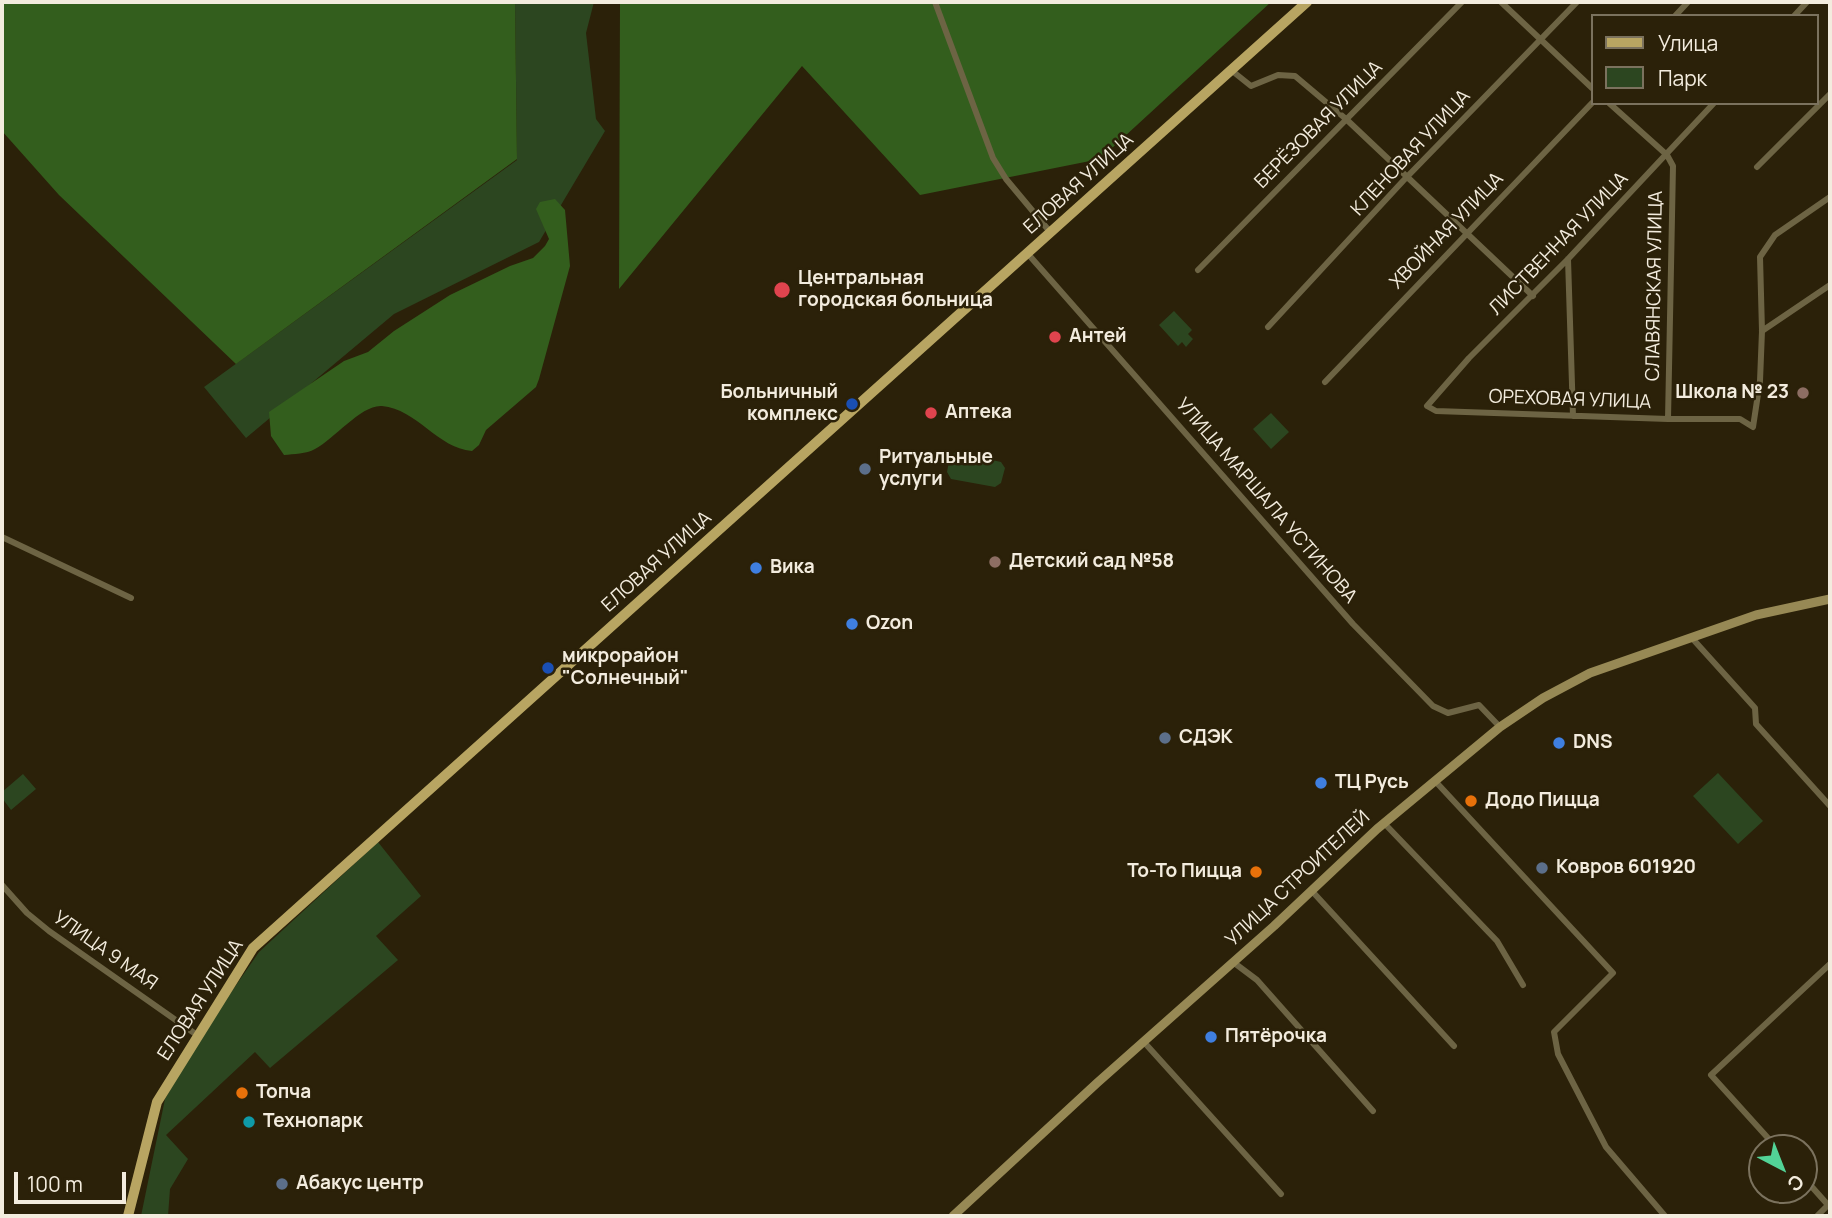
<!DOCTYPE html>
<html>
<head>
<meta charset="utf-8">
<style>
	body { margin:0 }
	#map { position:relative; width:1832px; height:1218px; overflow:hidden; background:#2b2109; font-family:Manrope,sans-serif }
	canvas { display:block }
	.frame { position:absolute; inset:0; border:4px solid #f3ecde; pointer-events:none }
	.legend { position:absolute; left:1591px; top:14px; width:228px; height:91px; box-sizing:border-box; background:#2b2109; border:2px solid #7b725e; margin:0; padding:9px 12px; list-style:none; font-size:21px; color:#f3ecde }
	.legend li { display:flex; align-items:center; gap:14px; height:35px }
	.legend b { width:35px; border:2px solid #7b725e }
	.north { position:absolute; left:1748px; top:1134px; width:70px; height:70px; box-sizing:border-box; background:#2b2109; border:2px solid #7b725e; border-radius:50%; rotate:138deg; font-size:19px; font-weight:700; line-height:28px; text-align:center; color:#f3ecde }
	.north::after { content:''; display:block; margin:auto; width:24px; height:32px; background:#52d397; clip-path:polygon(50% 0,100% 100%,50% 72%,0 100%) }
	.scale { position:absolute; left:14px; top:1172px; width:112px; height:32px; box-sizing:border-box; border:4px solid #f3ecde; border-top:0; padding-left:9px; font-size:21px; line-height:24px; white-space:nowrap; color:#f3ecde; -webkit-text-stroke:5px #2b2109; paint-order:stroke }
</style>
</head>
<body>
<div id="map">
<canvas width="1832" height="1218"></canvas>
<div class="frame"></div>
<ul class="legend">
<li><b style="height:9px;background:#b8a562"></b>Улица</li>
<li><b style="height:19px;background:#2c4620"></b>Парк</li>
</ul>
<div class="north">С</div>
<div class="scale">100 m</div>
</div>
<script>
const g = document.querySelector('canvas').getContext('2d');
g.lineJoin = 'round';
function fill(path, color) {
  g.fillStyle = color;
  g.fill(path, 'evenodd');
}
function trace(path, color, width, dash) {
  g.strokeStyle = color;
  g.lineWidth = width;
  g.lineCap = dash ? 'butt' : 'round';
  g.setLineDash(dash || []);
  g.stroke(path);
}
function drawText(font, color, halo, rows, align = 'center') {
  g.font = font + ' Manrope,sans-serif';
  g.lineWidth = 5;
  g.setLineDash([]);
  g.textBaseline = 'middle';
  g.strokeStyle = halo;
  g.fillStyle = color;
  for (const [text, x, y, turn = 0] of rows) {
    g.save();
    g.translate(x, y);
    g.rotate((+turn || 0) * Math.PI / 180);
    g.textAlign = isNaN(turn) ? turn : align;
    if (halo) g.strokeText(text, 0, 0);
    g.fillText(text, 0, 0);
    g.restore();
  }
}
const green = new Path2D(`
	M515 2H594L586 33 596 119 605 131 539 242 394 314 246 438 204 387 517 160Z
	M1174 311 1192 330 1188 334 1193 339 1186 347 1182 342 1178 346 1159 325Z
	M1271 413 1289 432 1271 449 1253 429Z
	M956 452 1001 462 1005 468 1001 483 995 487 951 479 947 472 950 456Z
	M1718 773 1763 821 1738 844 1693 796Z
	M23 774 36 789 11 810 2 798V792Z
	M378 842 421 896 376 936 398 960 270 1068 255 1052 166 1135 188 1159 170 1189 168 1216H141L165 1099 198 1040 259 952Z`);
const forest = new Path2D(`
	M2 2H515L517 159 236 364 59 195 2 131Z
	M620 2H1271L1100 159 920 195 802 66 619 289Z
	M555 199 565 210 570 266 539 379 536 387 486 430 479 445 472 451C437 448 417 409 382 406 362 404 334 439 315 449 306 454 294 454 284 455L271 436 269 412 344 361 368 352 394 331 450 295 510 266 533 258 545 246 549 239 536 209 540 202Z`);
const street = new Path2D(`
	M935 2 993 158 1006 179 1051 233
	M1501 2 1592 88
	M1675 16 1688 2
	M1794 16 1807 2
	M1231 70 1251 86 1278 75 1295 76 1346 119 1533 296
	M1609 103 1667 155 1673 166 1668 419
	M1714 103 1568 259 1469 358 1427 406 1436 411 1668 419H1740L1753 427 1760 381 1762 331 1760 257 1775 235 1830 197
	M1757 167 1830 94
	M1028 254 1353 624 1433 706 1448 713 1479 705 1500 727
	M1568 259 1573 416
	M1198 270 1462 2
	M1268 327 1403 181 1577 2
	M1762 331 1830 285
	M1325 382 1592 103
	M2 537 131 598
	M1691 637 1755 708 1756 724 1830 806
	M1436 782 1613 973 1554 1032 1558 1054 1606 1147 1665 1216
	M1384 823 1497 941 1523 985
	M2 885 27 913 49 931 197 1035
	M1311 890 1454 1046
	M1233 962 1257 980 1373 1111
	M1143 1041 1281 1194
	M1777 1148 1711 1075 1830 964
	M1804 1178 1828 1205
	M1817 1216 1830 1203`);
const secondary = new Path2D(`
	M953 1216 1097 1083 1274 926 1377 829 1500 727 1543 698 1590 673 1756 615 1830 599`);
const primary = new Path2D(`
	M128 1216 157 1102 253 948 1307 2`);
const markers = [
	[782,290,9,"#e0444e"],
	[1055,337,7,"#e0444e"],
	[1803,393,7,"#8d6e63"],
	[852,404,7,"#1a4fb4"],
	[931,413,7,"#e0444e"],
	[865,469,7,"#5c6f8a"],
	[995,562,7,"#8d6e63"],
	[756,568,7,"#3f7fe0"],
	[852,624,7,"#3f7fe0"],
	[548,668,7,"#1a4fb4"],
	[1165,738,7,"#5c6f8a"],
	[1559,743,7,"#3f7fe0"],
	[1321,783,7,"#3f7fe0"],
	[1471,801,7,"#e8710a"],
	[1542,868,7,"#5c6f8a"],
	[1256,872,7,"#e8710a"],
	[1211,1037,7,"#3f7fe0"],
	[242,1093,7,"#e8710a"],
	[249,1122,7,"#0f9aa8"],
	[282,1184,7,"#5c6f8a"]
];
const streetNames = [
	["БЕРЁЗОВАЯ УЛИЦА",1319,125,-45],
	["КЛЕНОВАЯ УЛИЦА",1411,153,-47],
	["ЕЛОВАЯ УЛИЦА",1079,184,-42],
	["ХВОЙНАЯ УЛИЦА",1447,231,-46],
	["ЛИСТВЕННАЯ УЛИЦА",1559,244,-46],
	["СЛАВЯНСКАЯ УЛИЦА",1655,286,-89],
	["ОРЕХОВАЯ УЛИЦА",1570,400,2],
	["УЛИЦА МАРШАЛА УСТИНОВА",1266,501,49],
	["ЕЛОВАЯ УЛИЦА",657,562,-42],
	["УЛИЦА СТРОИТЕЛЕЙ",1298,879,-43],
	["УЛИЦА 9 МАЯ",105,951,35],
	["ЕЛОВАЯ УЛИЦА",201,1000,-57]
];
const poiNames = [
	["Центральная",798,279],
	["городская больница",798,301],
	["Антей",1069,337],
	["Больничный",838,393,"right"],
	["комплекс",838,415,"right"],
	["Школа № 23",1789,393,"right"],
	["Аптека",945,413],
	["Ритуальные",879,458],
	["услуги",879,480],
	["Детский сад №58",1009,562],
	["Вика",770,568],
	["Ozon",866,624],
	["микрорайон",562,657],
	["\"Солнечный\"",562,679],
	["СДЭК",1179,738],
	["DNS",1573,743],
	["ТЦ Русь",1335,783],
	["Додо Пицца",1485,801],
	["Ковров 601920",1556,868],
	["То-То Пицца",1242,872,"right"],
	["Пятёрочка",1225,1037],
	["Топча",256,1093],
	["Технопарк",263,1122],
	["Абакус центр",296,1184]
];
fill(green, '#2c4620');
fill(forest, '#335e1d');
trace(street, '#6d6444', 6);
trace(secondary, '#978955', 9);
trace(primary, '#b8a562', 10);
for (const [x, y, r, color] of markers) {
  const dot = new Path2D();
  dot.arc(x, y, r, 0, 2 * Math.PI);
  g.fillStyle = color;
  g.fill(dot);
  trace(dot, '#2b2109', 2.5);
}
drawText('19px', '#f3ecde', '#2b2109', streetNames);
drawText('bold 19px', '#f3ecde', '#2b2109', poiNames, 'left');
</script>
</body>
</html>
